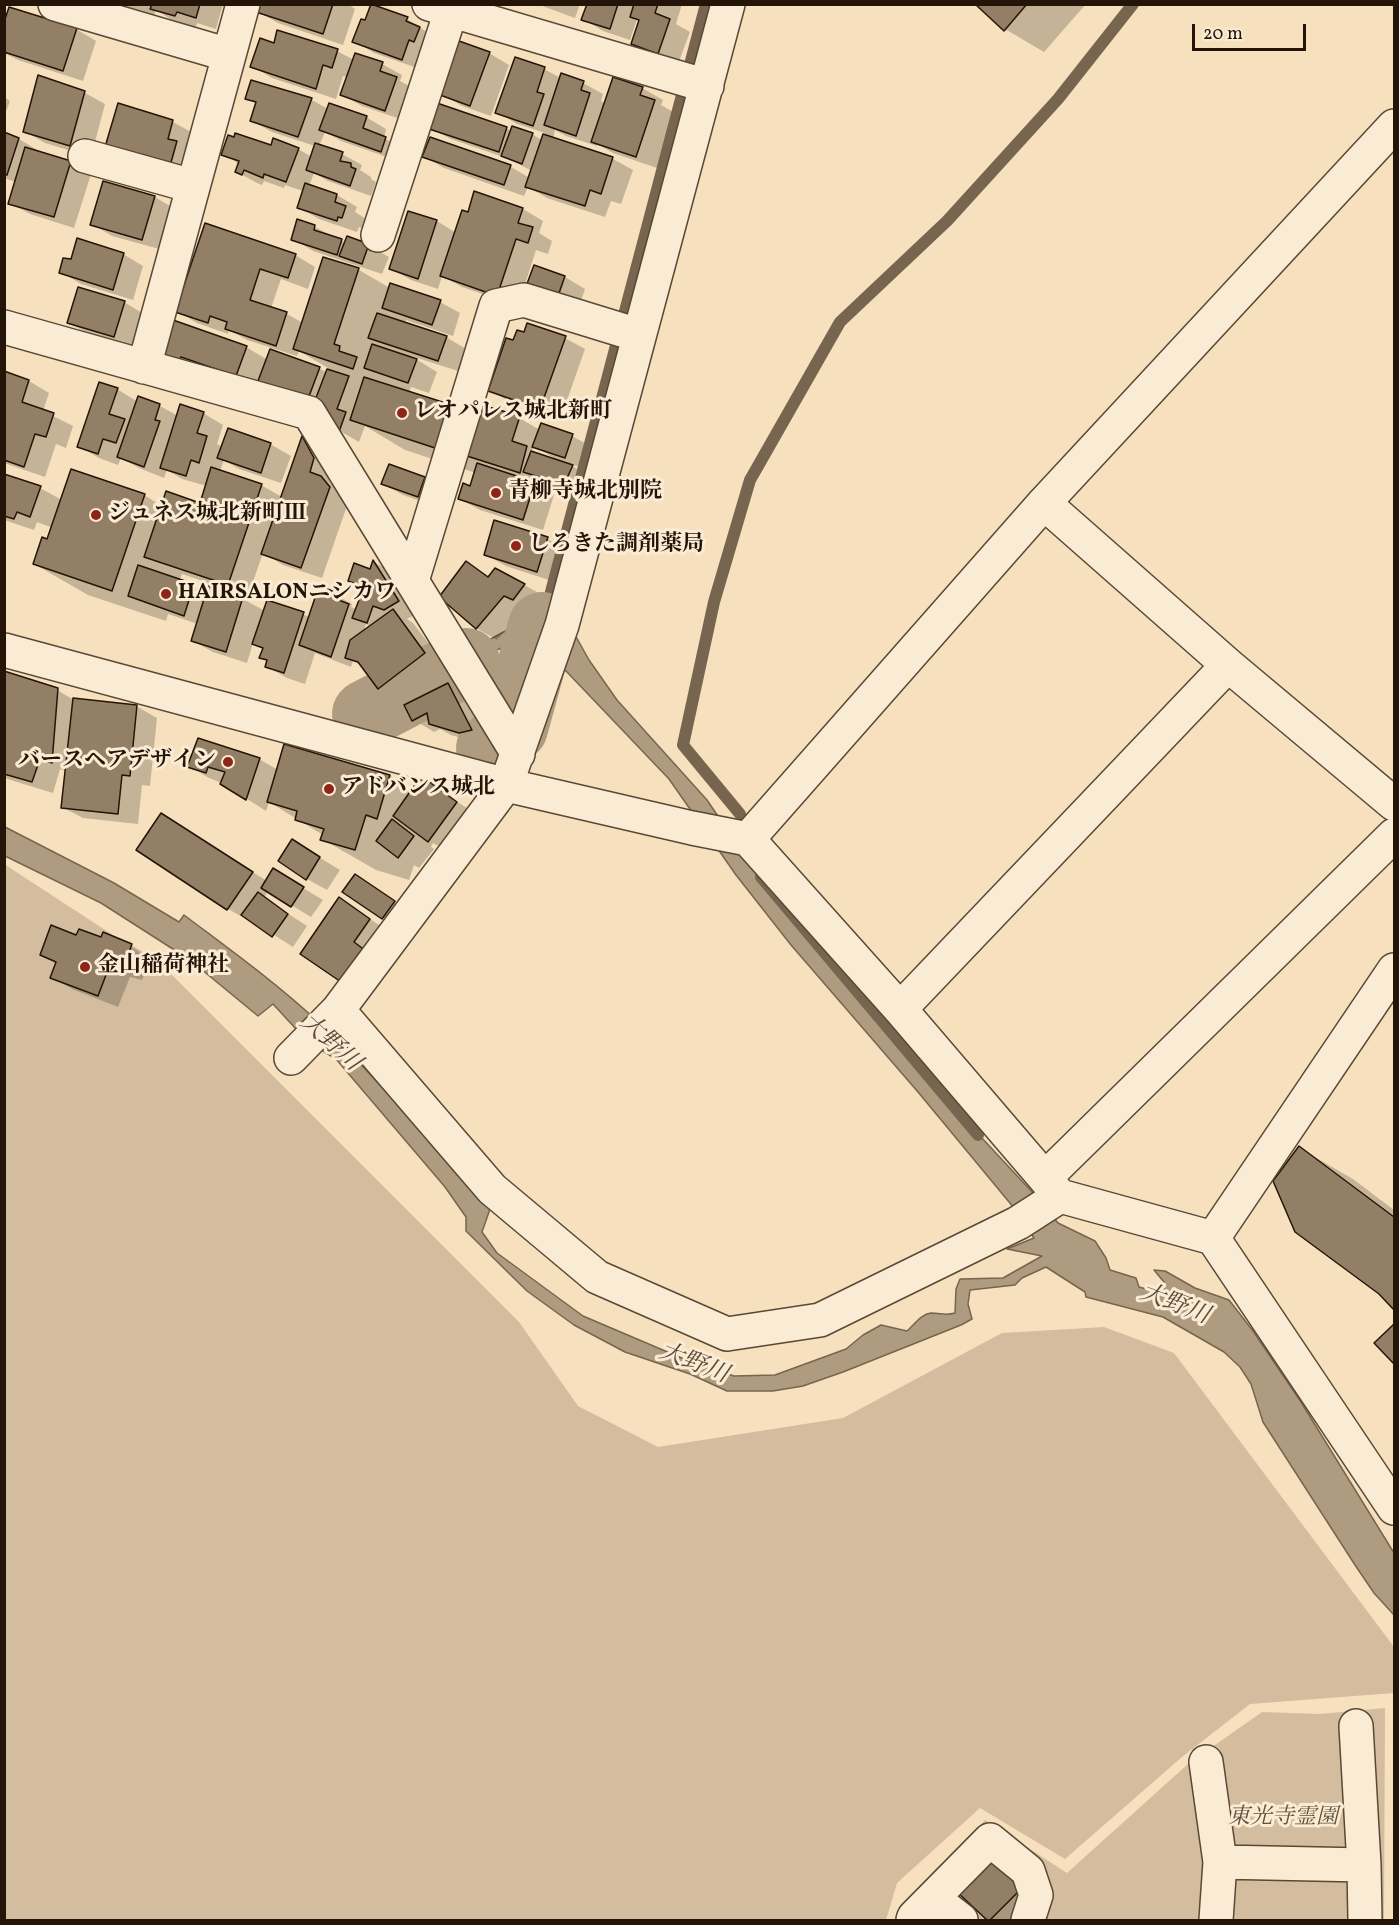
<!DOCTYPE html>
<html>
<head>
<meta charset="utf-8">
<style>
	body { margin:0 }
	#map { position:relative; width:1399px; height:1925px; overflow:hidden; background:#f7e0bd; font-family:Vollkorn,serif }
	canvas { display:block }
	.frame { position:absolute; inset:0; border:6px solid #241508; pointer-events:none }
	.scale { position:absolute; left:1192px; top:24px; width:114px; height:27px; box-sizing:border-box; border:3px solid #241508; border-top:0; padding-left:8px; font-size:18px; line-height:21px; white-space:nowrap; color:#241508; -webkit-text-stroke:4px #faebd4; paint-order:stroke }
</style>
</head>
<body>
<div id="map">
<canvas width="1399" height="1925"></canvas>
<div class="frame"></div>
<div class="scale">20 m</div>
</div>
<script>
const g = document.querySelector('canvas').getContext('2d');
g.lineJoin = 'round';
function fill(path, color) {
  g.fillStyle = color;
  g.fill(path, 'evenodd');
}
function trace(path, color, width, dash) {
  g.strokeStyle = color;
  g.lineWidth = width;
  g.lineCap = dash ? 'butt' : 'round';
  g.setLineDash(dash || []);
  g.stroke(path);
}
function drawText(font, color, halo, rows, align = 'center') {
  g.font = font + ' Vollkorn,"Noto Serif JP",serif';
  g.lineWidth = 6;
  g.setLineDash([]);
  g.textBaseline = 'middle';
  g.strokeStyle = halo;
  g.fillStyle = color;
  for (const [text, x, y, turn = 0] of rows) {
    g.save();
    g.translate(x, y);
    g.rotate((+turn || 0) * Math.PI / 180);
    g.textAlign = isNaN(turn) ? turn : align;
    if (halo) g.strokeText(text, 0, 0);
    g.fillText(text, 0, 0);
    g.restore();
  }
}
const green = new Path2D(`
	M4 864 168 971 519 1322 578 1406 658 1447 843 1418 1002 1333 1104 1327 1174 1353 1394 1647V1693L1250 1704 1182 1757 1065 1859 980 1808 897 1883 886 1920H5Z
	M1385 1708 1384 1920H900L903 1908 985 1820 1067 1873 1188 1764 1262 1712 1320 1714Z`);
const water = new Path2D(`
	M539 614 574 633 589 660 617 700 707 800 771 894 840 976 940 1093 1034 1194 1058 1223 1095 1241 1106 1258 1110 1270 1136 1278 1139 1287 1150 1290 1163 1286 1164 1282 1154 1270 1165 1271 1195 1288 1229 1300 1253 1331 1301 1402 1394 1553V1615L1374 1593 1355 1565 1263 1422 1251 1384 1240 1367 1224 1352 1163 1317 1086 1297 1085 1292 1046 1267 1022 1278 1015 1285 970 1290 968 1304 972 1319 961 1325 843 1372 803 1386 773 1391H727L690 1374 625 1352 574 1325 527 1291 466 1231V1217L445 1187 336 1059 308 1042 273 1004 258 1016 190 960 101 903 5 856V827L114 883 179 922 184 915C229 949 275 982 316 1020 379 1079 433 1145 490 1209L482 1232 497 1253 583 1316 698 1365 734 1376 775 1375 846 1349 863 1335 881 1325 907 1331C914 1325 921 1314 931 1313 941 1313 945 1316 955 1313L956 1289 960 1279 1003 1278 1042 1256 1007 1249 1034 1238 1014 1208 918 1092 791 945 736 875 669 779 566 671 531 649 510 644 471 662 387 709 376 701 511 628 533 634Z`);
const shadow = new Path2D(`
	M96 4H223L216 29 197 23 196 27 172 20 156 10 151 25Z
	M260 4H348L355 9 343 45 278 23 258 12Z
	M537 4H580L575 18Z
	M588 4H682L676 24 690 32 678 64 653 55 633 44 640 21 637 19 630 40 603 31 583 19Z
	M977 4H1086L1044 52 1005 29Z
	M407 19 439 40 423 70 374 53 354 41Z
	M4 27 76 29 96 41 83 81 18 60 4 53Z
	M275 45 337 51 354 60 382 64 402 75 400 81 417 90 406 121 362 106 342 95 348 77 343 76 336 99 272 78 252 66Z
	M489 53 509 65 491 116 462 106 442 94Z
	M544 69 561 78 583 83 603 94 601 101 606 104 642 88 663 100 661 105 675 113 657 168 613 153 597 144V146L566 136 555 130 553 139 613 159 633 170 621 204 611 201 605 217 547 198 528 187 524 196 444 168 423 156 431 139 511 167 530 178 532 171 509 159 451 139 430 128H506L511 131 532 134 542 140 545 133 517 124 497 112Z
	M39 77 85 93 105 104 91 157 45 143 24 131Z
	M252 81 312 100 328 109 366 117 386 129 384 138 405 150 401 162 341 141 325 132 319 146 342 154 362 165 360 170 371 177V179L376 182 371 196 328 181 314 173 309 186 337 195 357 207 355 212 366 219 362 228 359 227 357 232 319 219 298 207 303 191 285 185 284 188 264 181 262 185 257 183 237 172 239 164 223 154 272 147 298 149 312 157 315 146 272 132 252 121 257 104 247 98Z
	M4 97 10 101 4 117Z
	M119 105 173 122 193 133 190 177 127 158Z
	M4 134 19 139 39 151 38 152 71 162 91 174 74 228 30 214 10 203 16 182 4 178Z
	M104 182 155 197 175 209 163 250 112 236 92 224Z
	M475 193 523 209 543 221 539 233 552 241 548 254 536 250 518 306 462 287 442 276 438 289 411 280 391 269 437 221 456 233 469 214Z
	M298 221 315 227 346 243 368 245 389 257 382 274 313 251 293 239Z
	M206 225 295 255 315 267 308 289 281 279 271 308 287 314 303 323 324 258 359 270 390 288 440 302 460 313 453 336 406 320 405 324 446 337 466 349 458 371 411 356 437 372 429 393 411 387 409 393 454 408 519 418 540 430 572 436 592 447 585 468 569 464 592 478 585 496 541 480 540 483 531 480 554 495 543 530 480 510 460 499 471 488 476 473 405 450 365 426 359 442 340 431 327 409 259 380 257 386 163 354 246 347 268 360 319 368 327 373 328 368 299 351 297 356 247 340 229 330 228 334 197 323 177 311ZM534 446 557 460 542 457 532 451Z
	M123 254 143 266 133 300 81 284 61 272Z
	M535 267 565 277 585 289 578 310 547 300Z
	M124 302 144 314 135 347 89 334 69 323Z
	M565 338 585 349 560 420 510 402 489 390 514 342Z
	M4 373 29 381 49 393 43 411 73 426 66 448 56 444 45 477 4 463Z
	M117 389 138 402 139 398 160 406 178 416 203 413 223 425 217 444 223 447 270 444 291 456 281 483 239 469 224 460 220 471 261 485 282 497 303 438 322 449 334 471 330 483 341 489 349 500 322 578 283 565 263 553 248 596 182 574 179 581 207 593 209 588 243 599 265 611 268 602 310 617 332 593 352 604 351 607 357 610 365 589 349 580 370 571 374 562 393 573 418 613 407 619 413 623 445 665 399 699 379 687 364 667 353 661 351 667 315 653 305 684 287 678 266 666 268 661 261 657 264 649 253 643 247 663 213 652 193 641 198 624 168 614 166 621 88 595 34 564 48 541 53 528 37 522 34 530 4 520V475L40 488 62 500 144 495 162 506 201 504 207 486 182 479 167 470 164 478 139 468 121 458 118 465 99 458 79 446ZM366 624 371 627 363 633Z
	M424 478 444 490 438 507 403 495 383 484Z
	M547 539 567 550 558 583 506 566 486 555Z
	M467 563 490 577 496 569 544 596 534 611 525 606 497 640 476 628Z
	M4 673 57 690 74 700 136 706 157 718 150 786 142 785 138 824 83 818 62 807 66 771 60 769 53 793 4 778Z
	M448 685 468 696 491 741 481 744 451 735 440 729 434 732 414 720 406 706Z
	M259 759 278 770 390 776 413 790 421 778 476 814 449 852 433 843 431 847 434 849 419 868 414 865 409 880 376 870 322 839 323 835 269 802 266 811 222 783 209 778 189 766Z
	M181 827 267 881 293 882 323 900 311 917 268 891 264 898 307 926 293 947 249 919 248 920 228 909Z
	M312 853 340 870 327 890 307 879Z
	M355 876 414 914 403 930 344 891Z
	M339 899 390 932 345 982Z
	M77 937 131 945 151 957 142 980 130 977 118 1007 72 989 52 977 57 963 41 954Z
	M1299 1148 1353 1179 1394 1210V1308L1380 1293Z
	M991 1858 1042 1899 1021 1920H989L959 1892Z`);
const stream = new Path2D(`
	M546 631 542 626 706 4
	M740 814 683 745 714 602 750 480 840 322 947 221 1058 99 1133 4
	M761 877 978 1135`);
const river = new Path2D(`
	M366 714 466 662
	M490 748 514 728 542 626`);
const building = new Path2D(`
	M152 4H200L196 18 177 12 175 16 150 9Z
	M259 4H333L323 34 256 12Z
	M371 4 408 17 406 21 420 27 414 42 409 40 402 60 352 42 361 19 365 20Z
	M587 4H618L610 29 581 20Z
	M634 4H658L655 13 670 19 658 54 631 44 639 20 630 17Z
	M975 4H1027L1004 31Z
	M9 7 77 28 63 71 4 52V22Z
	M277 30 338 49 332 68 323 65 316 89 250 67 260 38 274 43Z
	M459 41 490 52 470 106 440 95Z
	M355 53 383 62 380 71 397 77 385 111 340 95Z
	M515 57 545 67 537 92 544 94 533 126 495 113Z
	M561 73 584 81 581 90 590 93 576 136 544 125Z
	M38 75 85 91 70 146 23 132Z
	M613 77 643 87 640 95 655 100 636 157 591 142Z
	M251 80 312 98 298 137 250 121 256 102 245 99Z
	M118 103 173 120 168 139 177 141 170 166 105 147Z
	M329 103 367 116 363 128 386 137 381 152 319 130Z
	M437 103 507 127 499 152 429 129Z
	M512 126 533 133 522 164 501 156Z
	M4 132 19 138 7 175 4 174Z
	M235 133 271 145 273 138 299 148 286 182 264 174 263 178 244 170 242 175 235 172 239 161 221 155 228 135 234 137Z
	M543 134 613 157 601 194 590 190 585 206 525 187Z
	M430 137 511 165 504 185 422 157Z
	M315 143 343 152 340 161 351 163V167L356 169 350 186 306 170Z
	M25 147 71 161 54 217 8 204Z
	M103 181 155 196 142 240 90 225Z
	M305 183 337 194 335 202 346 206 342 218 338 217 337 221 297 208Z
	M474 191 523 208 518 223 533 227 528 243 516 239 497 296 440 276 462 210 468 212Z
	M408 211 437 220 418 279 389 269Z
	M297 219 315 225 314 230 342 239 337 255 291 240Z
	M205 223 296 254 288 278 260 269 250 300 287 312 276 346 225 329 227 322 210 316 208 323 175 312Z
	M347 236 369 244 362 264 339 256Z
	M77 238 124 253 113 290 59 273 63 258 71 259Z
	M323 257 359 268 334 344 340 346 339 351 357 357 353 369 293 349Z
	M534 265 565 276 557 299 525 289Z
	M390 283 441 300 432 325 382 308Z
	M78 287 125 301 114 337 67 323Z
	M377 313 447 336 438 361 368 338Z
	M173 320 247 346 236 376 181 357 179 361 161 355Z
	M527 323 566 336 540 409 488 391 506 338 513 340 517 330 524 332Z
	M372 344 417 359 408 383 364 368Z
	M270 349 320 367 308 399 258 381Z
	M327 369 349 376 337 409 346 412 339 432 314 403Z
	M4 371 29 380 22 402 54 413 46 437 35 434 24 467 4 460Z
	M364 377 455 406 441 450 350 420Z
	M99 382 118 388 109 414 125 419 116 443 103 439 98 454 77 447Z
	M138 396 160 404 155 420 160 421 144 467 117 457Z
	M180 404 204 412 197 433 207 436 199 463 191 460 186 476 160 468Z
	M482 405 520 416 512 441 527 446 520 473 467 456Z
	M541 423 573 434 565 458 532 447Z
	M228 428 271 443 261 473 217 458Z
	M302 436 314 458 310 472 321 476 330 487 301 568 261 554Z
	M531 451 573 465 564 485 523 472Z
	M477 463 535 482 523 520 458 499 463 483 470 486Z
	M389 464 425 477 418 497 381 484Z
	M211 467 262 484 228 585 144 557 166 491 200 503Z
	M71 469 145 494 112 591 33 564 42 537 47 539Z
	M4 474 41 486 30 517 17 512 14 519 4 516Z
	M494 520 548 537 537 572 484 555Z
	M373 560 399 601 384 610 373 606 367 623 352 618 364 587 348 581 354 563 370 569Z
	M466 561 488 577 495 568 525 584 513 600 504 596 476 629 439 597Z
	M138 565 194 584 184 616 128 596Z
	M208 586 243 597 226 652 191 641Z
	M319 586 333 591 331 597 349 604 331 657 299 645Z
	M267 600 304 612 284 673 265 667 267 660 259 658 263 648 252 644Z
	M393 609 425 653 378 689 358 662 345 658 350 640Z
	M4 671 58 688 52 763 40 759 32 782 4 774Z
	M448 683 472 730 459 733 429 724 427 713 412 721 404 705Z
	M73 698 137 705 130 776 122 775 118 814 61 808Z
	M198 738 260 758 246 800 220 784 225 772 208 767 206 773 187 767Z
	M284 744 390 775 377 819 366 815 355 850 320 840 324 829 295 820 297 811 267 802Z
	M421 776 457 802 428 842 393 816Z
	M161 813 253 872 227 910 136 850Z
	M392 819 414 836 398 858 376 841Z
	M292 839 320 857 306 880 278 861Z
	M273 868 304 887 291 907 261 888Z
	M355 874 395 901 382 919 342 892Z
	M258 892 288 914 272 937 241 915Z
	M339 897 370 919 354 942 366 951 344 984 300 954Z
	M51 925 76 935 79 929 101 937 103 932 132 944 122 970 109 967 98 996 50 978 56 962 40 955Z
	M1299 1146 1394 1217V1310L1379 1294 1295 1232 1273 1181Z
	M1394 1324V1364L1374 1343Z
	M991 1856 1023 1887 990 1920H987L957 1892Z`);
const minor = new Path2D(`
	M55 4 229 55
	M429 4 707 86
	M85 156 192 186
	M378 235 451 11
	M4 327 309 413 518 754
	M144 367 243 4
	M1044 503 1228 665 1394 804
	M412 581 496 306 524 300 638 335
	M4 650 506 785 692 828 748 839 900 1009 1060 1196 1213 1238 1394 1508
	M748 839 1044 503 1394 126
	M900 1009 1228 665
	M338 1010 492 1189 597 1277 727 1334 820 1320 1018 1223 1060 1196
	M291 1058 338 1010 506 785 562 625 728 4
	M1046 1177 1394 835
	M1213 1238 1394 970
	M1356 1726 1364 1865 1365 1920
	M1206 1762 1220 1862 1216 1920
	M1220 1862 1364 1865
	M934 1899 961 1920
	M913 1920 914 1917 990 1840 1028 1871 1036 1895 1028 1920`);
const markers = [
	[402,413,6,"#8f2418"],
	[496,493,6,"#8f2418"],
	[96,515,6,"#8f2418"],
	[516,546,6,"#8f2418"],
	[166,594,6,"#8f2418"],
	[228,762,6,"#8f2418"],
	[329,789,6,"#8f2418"],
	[85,967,6,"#8f2418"]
];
const poiNames = [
	["レオパレス城北新町",414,413],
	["青柳寺城北別院",508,493],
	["ジュネス城北新町Ⅲ",108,515],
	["しろきた調剤薬局",528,546],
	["HAIRSALONニシカワ",178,594],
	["バースヘアデザイン",216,762,"right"],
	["アドバンス城北",341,789],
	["金山稲荷神社",97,967]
];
const parkNames = [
	["東光寺霊園",1283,1819]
];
const waterNames = [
	["大野川",329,1044,42],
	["大野川",1174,1306,21],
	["大野川",693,1365,21]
];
fill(green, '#d3bd9e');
fill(water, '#af9b7f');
trace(water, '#77654f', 1.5);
fill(shadow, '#0003');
trace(stream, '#77654f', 12);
trace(river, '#af9b7f', 68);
fill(building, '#927f66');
trace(building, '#241508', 1.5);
trace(minor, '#594835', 36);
trace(minor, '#faebd4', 33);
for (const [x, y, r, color] of markers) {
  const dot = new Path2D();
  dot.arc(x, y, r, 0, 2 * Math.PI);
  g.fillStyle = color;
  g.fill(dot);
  trace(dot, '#faebd4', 2);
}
drawText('bold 22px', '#241508', '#faebd4', poiNames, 'left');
drawText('italic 22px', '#61503c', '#faebd4', parkNames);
drawText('italic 24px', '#5c4b38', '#faebd4', waterNames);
</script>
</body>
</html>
